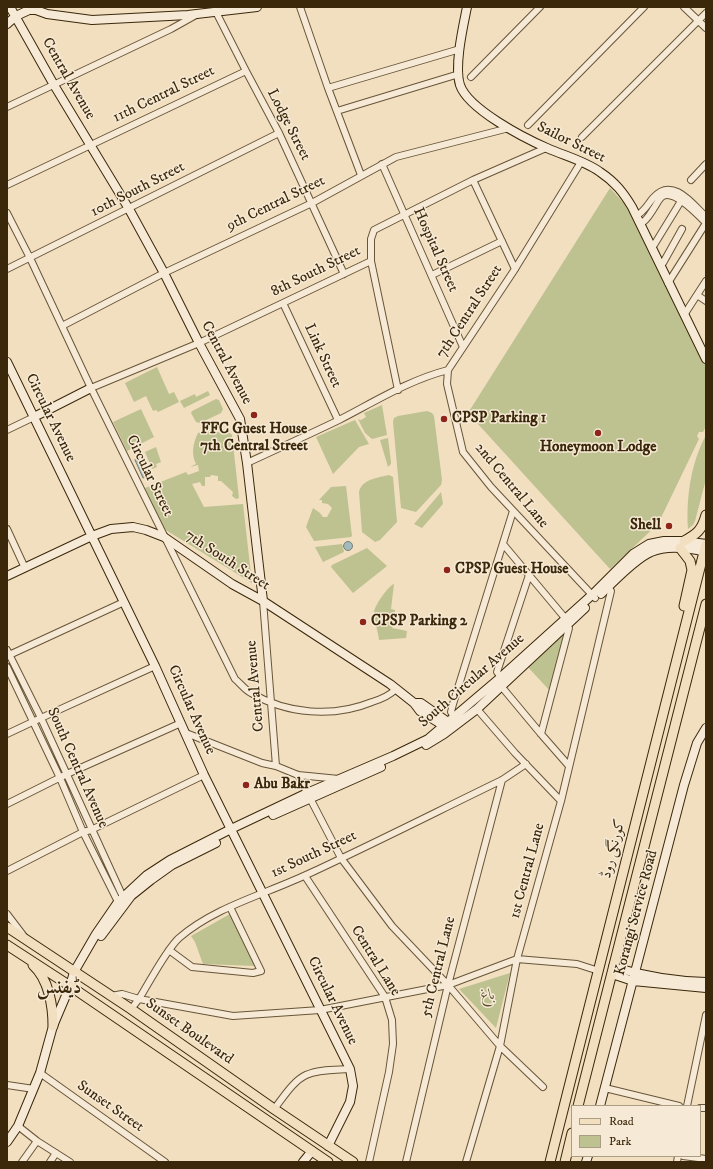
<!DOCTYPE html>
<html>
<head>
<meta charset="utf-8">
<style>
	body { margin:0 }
	#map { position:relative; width:713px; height:1169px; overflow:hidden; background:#f1dfc0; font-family:"IM FELL DW Pica",serif }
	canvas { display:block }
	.frame { position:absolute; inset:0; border:8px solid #3b270a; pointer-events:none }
	.legend { position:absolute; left:571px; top:1105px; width:130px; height:52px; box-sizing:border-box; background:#f6ead6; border:1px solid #ab9c84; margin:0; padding:5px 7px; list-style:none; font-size:12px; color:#3b270a }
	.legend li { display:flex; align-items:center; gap:8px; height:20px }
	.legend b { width:20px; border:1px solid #ab9c84 }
</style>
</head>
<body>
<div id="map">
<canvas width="713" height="1169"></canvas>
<div class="frame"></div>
<ul class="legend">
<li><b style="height:5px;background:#f1dfc0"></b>Road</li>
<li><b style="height:11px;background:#bec190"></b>Park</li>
</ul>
</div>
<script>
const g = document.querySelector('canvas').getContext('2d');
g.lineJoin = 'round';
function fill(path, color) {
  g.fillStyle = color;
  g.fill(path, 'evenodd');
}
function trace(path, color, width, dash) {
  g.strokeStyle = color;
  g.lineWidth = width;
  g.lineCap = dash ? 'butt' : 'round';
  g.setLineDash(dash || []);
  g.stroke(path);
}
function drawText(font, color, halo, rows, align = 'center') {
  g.font = font + ' "IM FELL DW Pica",Amiri,serif';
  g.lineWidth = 3;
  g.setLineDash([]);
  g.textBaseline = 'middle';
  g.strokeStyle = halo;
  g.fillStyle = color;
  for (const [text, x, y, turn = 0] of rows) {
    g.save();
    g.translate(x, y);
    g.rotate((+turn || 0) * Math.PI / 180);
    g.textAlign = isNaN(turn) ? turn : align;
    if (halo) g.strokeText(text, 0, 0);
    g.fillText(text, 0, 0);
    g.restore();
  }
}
const green = new Path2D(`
	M610 188 630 210 706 366V426L703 432H699L697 436 699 439 658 524 610 569 468 413Z
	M157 367 169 394 174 392 179 402 158 412 156 410 153 411 146 396 134 402 125 383Z
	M208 391 210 395 184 408 180 401 195 394 196 397Z
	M216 399 219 400 223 409 221 413 200 423 196 422 191 413 192 411Z
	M382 405 387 435 372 439 365 433 358 419 361 420 366 417 364 413Z
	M141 409 154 437 127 451 113 422Z
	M427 411 432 413 434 416 442 480 441 485 416 512 401 508 393 422 394 418 398 416Z
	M355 420 369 444 359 447 333 474 316 437Z
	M203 431 230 433 232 435 239 498 236 499 232 496 233 492 221 481H218V476L211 475 210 477H205V486H202L200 482 192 484 204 507 243 504 252 583 164 529 145 488 186 472 188 475 199 471 198 465 190 467 196 464C191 454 193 443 198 433Z
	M706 435V479L695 521 693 525 688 529C686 497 691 463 706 435Z
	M388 438 391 462V464L388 467 380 440Z
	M156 447 161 462 156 464 157 467 152 469 145 452Z
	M389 475 393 477 397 522 380 540 375 542 362 532 359 492C362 479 377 478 389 475Z
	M346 486 352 536 351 537 314 541 306 527 313 508 320 513 323 517H327L332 508 328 504 322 503V500H319L331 487Z
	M441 492 443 504 422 528 414 524Z
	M342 544 344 552 323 562 315 547Z
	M367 548 387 566 353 593 331 567 332 565Z
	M394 584 391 609 395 610 392 628 407 631 406 638 379 640C378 631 374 620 374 612 375 605 388 586 394 584Z
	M566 626 551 692 525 664Z
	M230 914 255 966 203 964 195 942 191 936Z
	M510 973 496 1028 459 989Z`);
const water = new Path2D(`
	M143 457 151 474 143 478 135 460Z
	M343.5 546a4.5 4.5 0 1 1 9 0a4.5 4.5 0 1 1-9 0Z`);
const street = new Path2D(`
	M300 7 328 88 361 175
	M684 7 706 28
	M216 12 246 71 279 133 344 274
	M471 77 540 7
	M328 88 460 49
	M7 107 171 29 196 15
	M337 111 459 74
	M528 125 644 7
	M582 137 706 13
	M382 164 463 347
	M473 180 515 269
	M691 180 706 164
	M7 185 246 71
	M7 213 30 258 91 388 235 679C240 683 245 690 251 693 287 714 333 718 372 702 382 699 389 696 396 689
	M636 216C644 212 648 204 653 198 672 176 692 203 706 217
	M640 224C647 221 650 214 654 208 657 204 659 198 663 196 675 190 698 215 706 223
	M651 247 654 245 681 201
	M371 261 398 390
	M660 265 663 263 682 229
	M7 269 279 133
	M432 275 502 241
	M668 283 706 223
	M697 295 706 301
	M283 303 338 420
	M684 315 706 281
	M62 326 164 273 312 203 396 157 509 128
	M448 370 447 384 463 452 491 487 595 598
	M91 388 199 343 371 261V239L374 230 473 180 546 148
	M7 430 34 417
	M247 463C277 449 308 435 339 420 374 402 409 380 448 370L515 269 581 162
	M7 529 25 568
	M503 544 565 618
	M263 601 276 766
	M7 650 41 718 123 897
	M7 656 124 602
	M7 667 60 778 83 832 118 902
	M501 677 497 672 529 575
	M501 686 541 734 569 766
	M477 709 515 753 561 801
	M454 717 451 712 453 704 513 511
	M186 733 262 763 276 766 298 775 339 779
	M7 734 41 718 155 666
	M541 734 569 628 566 625
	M298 775 341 858 392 926 448 985 500 1046 543 1087
	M7 804 67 774 181 723
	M7 871 83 832 91 830 204 775
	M305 876 385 997 392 1020 393 1044 389 1072 369 1162
	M7 914 23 935
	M169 950 192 967 253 973 261 971 230 907
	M111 996 122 994 139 999C149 983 166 950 179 938 215 907 263 895 306 875 371 845 436 812 502 780L526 764
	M131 1009 139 999 233 1016 320 1010 448 985 517 959 577 964 599 971
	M40 1073 165 1162
	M7 1085 34 1089
	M605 1088 679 1106
	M687 1106 706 1015
	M700 1108H706
	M274 1109C283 1098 293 1081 306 1075 319 1069 336 1070 350 1069
	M18 1126 37 1141 70 1162
	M683 1156 706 1159
	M22 1162 37 1141
	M50 1162 56 1153
	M406 1162 448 985 502 780
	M466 1162 500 1046 517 959 561 801 611 591 608 587
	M677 1162 678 1156`);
const secondary = new Path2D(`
	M10 7 54 85 129 209 164 273 199 343 240 419 247 463 263 601
	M467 7C463 27 454 66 460 85 468 109 524 138 547 148 565 156 585 161 600 172 615 182 623 192 632 207L706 359
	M7 24 16 16 29 10H36L47 14 92 20 188 15 257 7
	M7 362 155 666 204 775 350 1069 353 1086 350 1102 328 1146
	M34 417 91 388
	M7 576 92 536 111 529 133 527 146 530 164 537 232 584 263 601 390 684 414 703 420 711 444 726
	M601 594C613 582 636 558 651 552 667 545 689 548 706 552
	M414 703H421L448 722
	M426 745 444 734 477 709 585 608
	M273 815 381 767
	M101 936 131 896 151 880 172 865 216 843
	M613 967C644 976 674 981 706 982
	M612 974 633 981 706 988
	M600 1106 684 785 697 743 706 728
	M7 1142 18 1126 40 1073 53 1026 70 986 74 972 96 934 118 902 147 875 170 860 231 829 307 793 393 756 428 739 501 677 593 594 633 554 649 544 664 541H684L706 544
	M303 1162 312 1151
	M586 1162 588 1156`);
const primary = new Path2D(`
	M684 541C697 534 702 530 706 515
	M680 548 690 561 692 570 684 606
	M7 927 131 1009 274 1109 353 1162
	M7 945 70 986 328 1162
	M33 965C49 979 53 1007 53 1026
	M578 1106 706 604
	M550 1162 706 544
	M565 1162 572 1133`);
const markers = [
	[254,415,4,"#8f2418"],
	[444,419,4,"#8f2418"],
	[598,433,4,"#8f2418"],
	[669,526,4,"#8f2418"],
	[447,570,4,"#8f2418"],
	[363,622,4,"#8f2418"],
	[246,785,4,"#8f2418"]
];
const streetNames = [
	["Central Avenue",68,79,60],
	["11th Central Street",164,95,-26],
	["Lodge Street",288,125,63],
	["Sailor Street",571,143,26],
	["10th South Street",138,190,-27],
	["9th Central Street",276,204,-26],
	["Hospital Street",435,250,66],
	["8th South Street",316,272,-26],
	["7th Central Street",470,312,-57],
	["Link Street",322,356,65],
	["Central Avenue",226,363,62],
	["Circular Avenue",50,418,64],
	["Circular Street",149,476,64],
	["2nd Central Lane",511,486,50],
	["7th South Street",227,561,33],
	["South Circular Avenue",472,681,-41],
	["Central Avenue",256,686,-95],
	["Circular Avenue",191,710,66],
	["South Central Avenue",77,768,66],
	["کورنگی روڈ",614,849,-76],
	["1st South Street",314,855,-25],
	["1st Central Lane",528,871,-75],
	["Korangi Service Road",637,913,-75],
	["Central Lane",375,961,58],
	["5th Central Lane",439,967,-76],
	["Circular Avenue",332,1001,64],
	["Sunset Boulevard",189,1032,35],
	["Sunset Street",110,1107,35]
];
const poiNames = [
	["CPSP Parking 1",452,419],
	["FFC Guest House",254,430,"center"],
	["7th Central Street",254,447,"center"],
	["Honeymoon Lodge",598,448,"center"],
	["Shell",661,526,"right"],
	["CPSP Guest House",455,570],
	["CPSP Parking 2",371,622],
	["Abu Bakr",254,785]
];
const parkNames = [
	["باغ",488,996]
];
const districtNames = [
	["ڈیفنس",59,989]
];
fill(green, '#bec190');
fill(water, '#a0babd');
trace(water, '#787f75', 1);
trace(street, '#685538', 8);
trace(secondary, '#3b270a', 10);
trace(primary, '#3b270a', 11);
trace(street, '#f6ead6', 6);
trace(secondary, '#f6ead6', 8);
trace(primary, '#f1dfc0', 9);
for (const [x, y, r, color] of markers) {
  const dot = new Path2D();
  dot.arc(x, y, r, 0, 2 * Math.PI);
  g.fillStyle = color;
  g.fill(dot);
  trace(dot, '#f6ead6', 1.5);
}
drawText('15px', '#3b270a', '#f6ead6', streetNames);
drawText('bold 15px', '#3b270a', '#f6ead6', poiNames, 'left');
drawText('italic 15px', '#5c4e2c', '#f6ead6', parkNames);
drawText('bold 19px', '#3b270a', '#f6ead6', districtNames);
</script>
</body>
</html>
